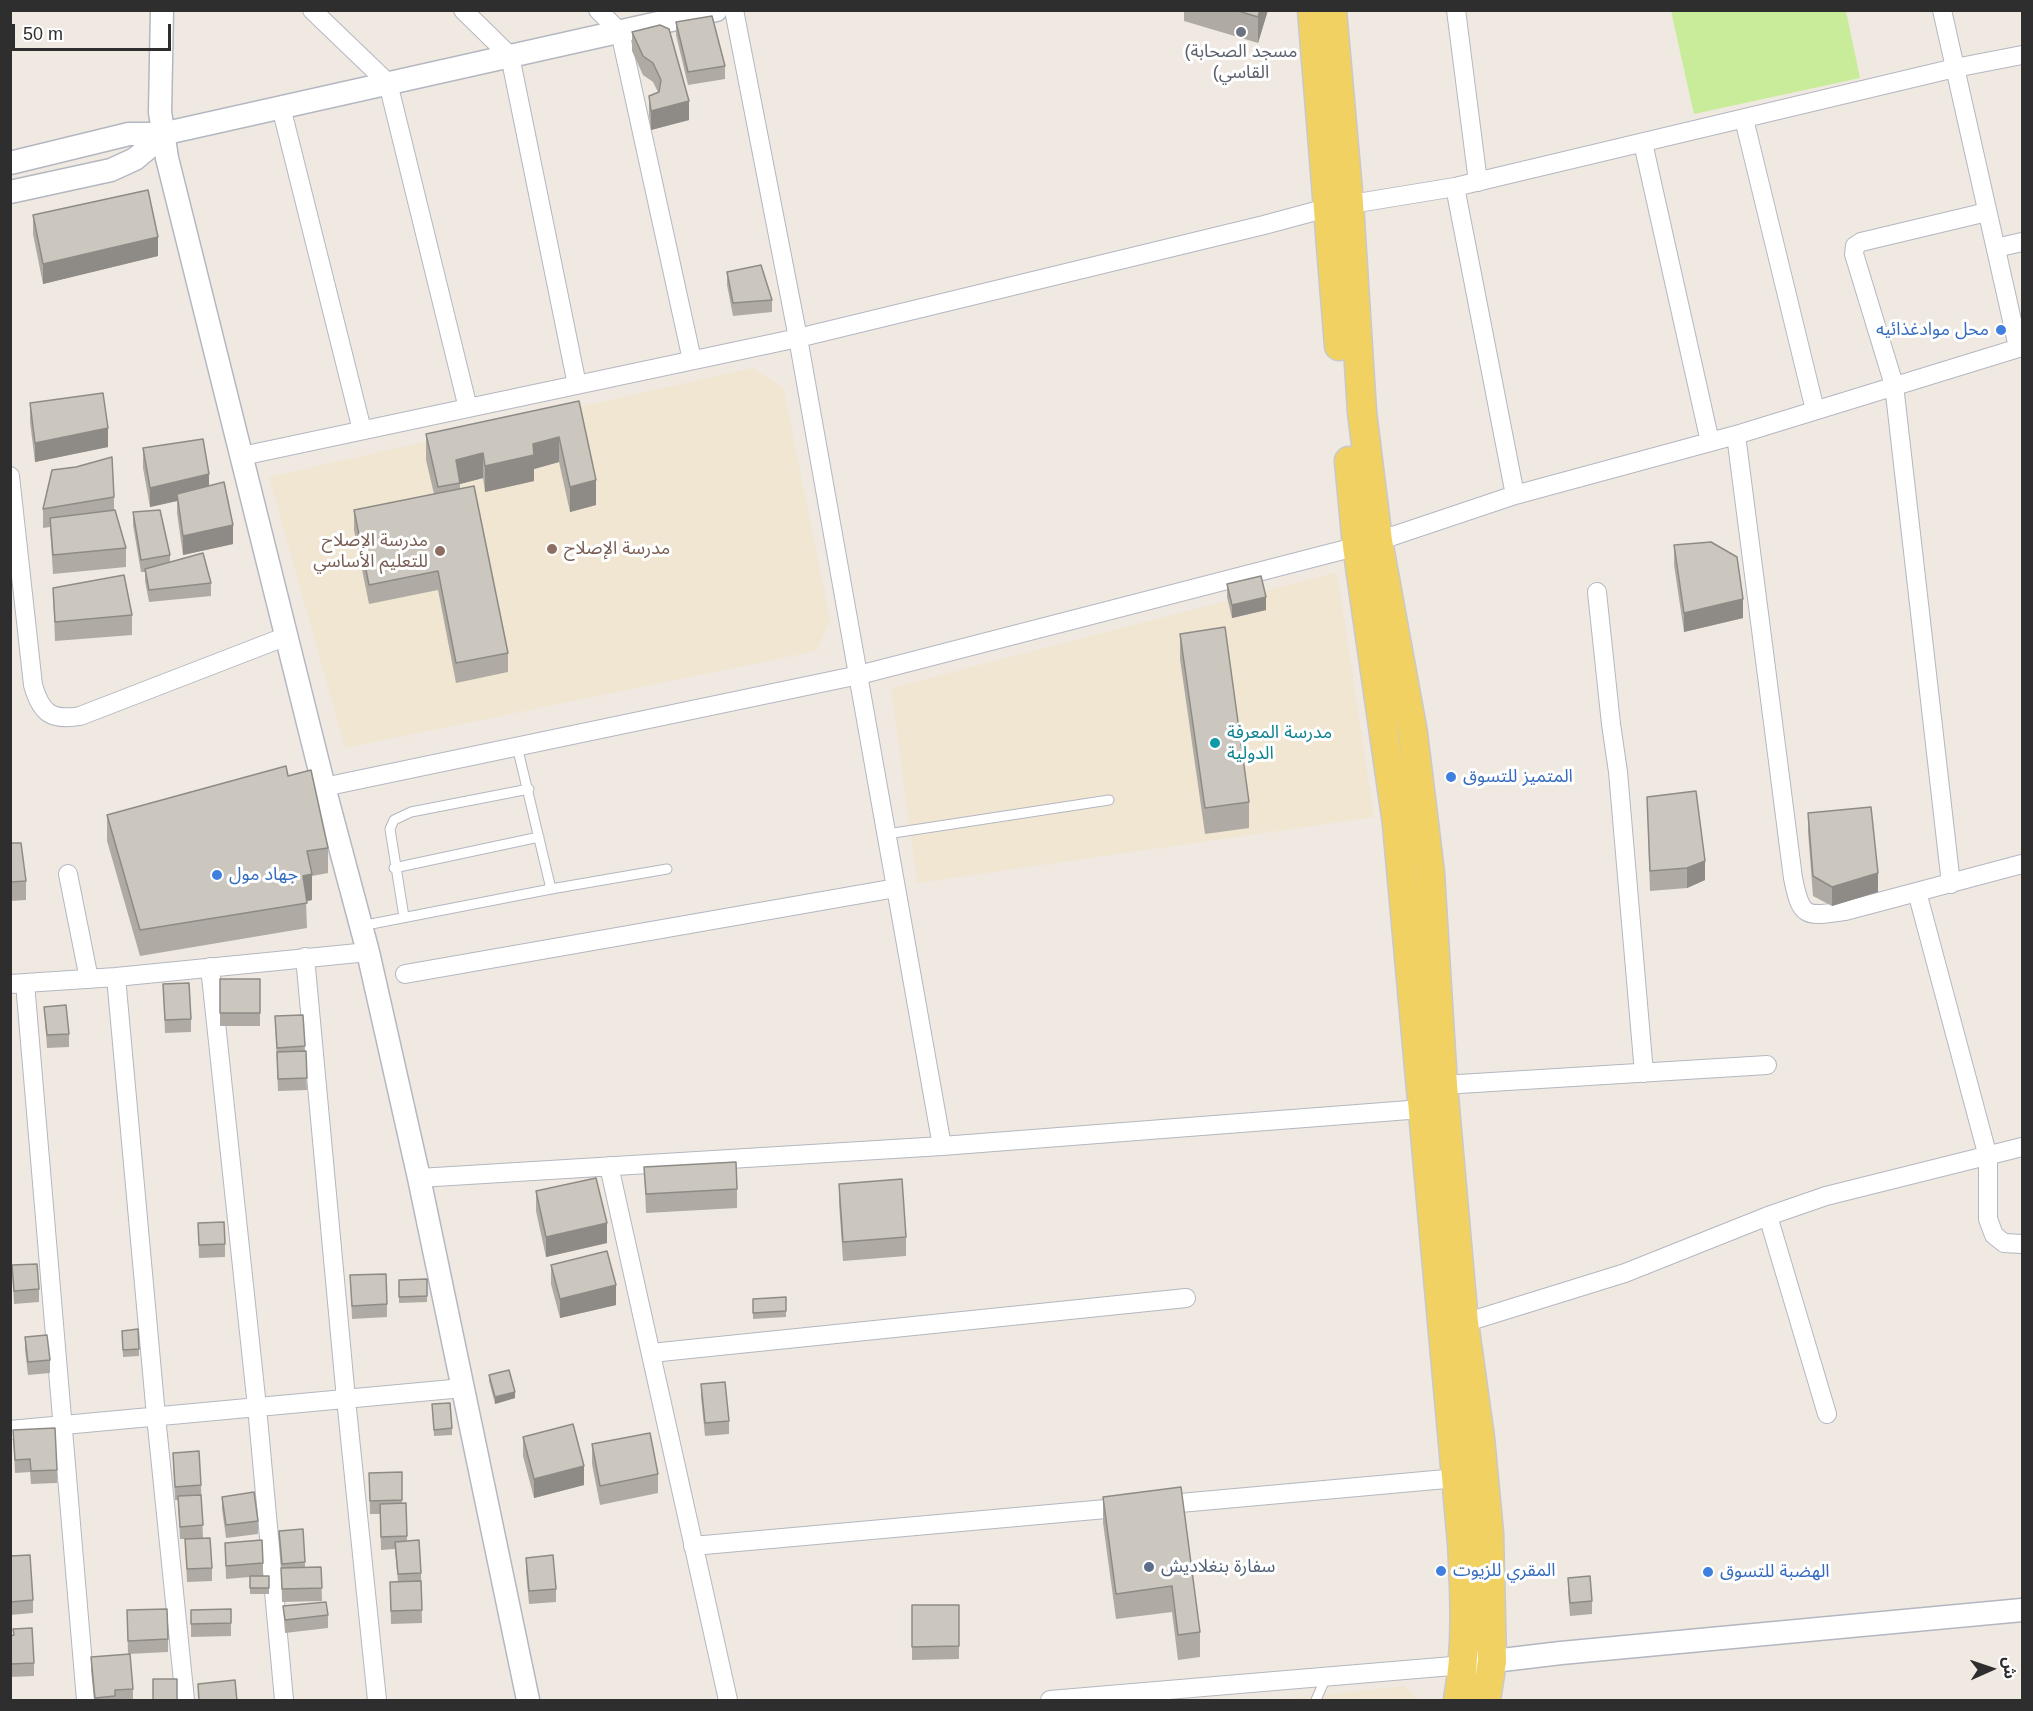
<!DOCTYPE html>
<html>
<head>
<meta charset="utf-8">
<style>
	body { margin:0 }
	#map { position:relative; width:2033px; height:1711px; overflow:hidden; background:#efe9e1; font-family:Helvetica,"Noto Sans Arabic",sans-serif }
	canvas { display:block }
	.frame { position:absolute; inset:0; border:12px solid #2e2e2e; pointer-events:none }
	.north { position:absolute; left:1961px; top:1639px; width:60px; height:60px; -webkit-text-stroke:4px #fff; paint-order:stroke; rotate:87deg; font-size:16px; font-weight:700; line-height:24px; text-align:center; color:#2e2e2e }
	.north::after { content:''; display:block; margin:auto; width:21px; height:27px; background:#2e2e2e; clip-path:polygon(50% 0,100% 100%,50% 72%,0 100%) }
	.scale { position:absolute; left:12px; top:24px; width:159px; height:27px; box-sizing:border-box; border:3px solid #2e2e2e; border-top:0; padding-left:8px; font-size:18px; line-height:21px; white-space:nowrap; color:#2e2e2e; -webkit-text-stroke:4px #fff; paint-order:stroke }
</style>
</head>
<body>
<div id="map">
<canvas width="2033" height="1711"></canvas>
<div class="frame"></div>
<div class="north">ش</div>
<div class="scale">50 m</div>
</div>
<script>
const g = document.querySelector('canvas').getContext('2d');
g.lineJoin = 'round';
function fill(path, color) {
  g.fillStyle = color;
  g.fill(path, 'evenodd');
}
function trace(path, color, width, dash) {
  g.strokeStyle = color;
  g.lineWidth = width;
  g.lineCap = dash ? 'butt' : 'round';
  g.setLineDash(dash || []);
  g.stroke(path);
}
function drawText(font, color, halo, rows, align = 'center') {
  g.font = font + ' Helvetica,"Noto Sans Arabic",sans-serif';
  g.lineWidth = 6;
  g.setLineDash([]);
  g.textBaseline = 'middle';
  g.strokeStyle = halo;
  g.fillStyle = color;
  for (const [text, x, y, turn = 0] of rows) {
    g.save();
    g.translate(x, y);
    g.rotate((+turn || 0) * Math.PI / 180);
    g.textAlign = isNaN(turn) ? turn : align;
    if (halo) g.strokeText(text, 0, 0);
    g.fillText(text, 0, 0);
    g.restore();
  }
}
const education = new Path2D(`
	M752 368 783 387 830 621 816 651 345 748 269 477Z
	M1337 572 1374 817 917 883 891 688Z
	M1405 1686 1418 1700H1274Z`);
const pitch = new Path2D(`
	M1671 11H1846L1860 78 1694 114Z`);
const service = new Path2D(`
	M517 746 551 889
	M887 834 1109 800
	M394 868 539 837
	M404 917 390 829 394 820 411 812 529 789
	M361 926 551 889 667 869
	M1316 1700 1326 1677`);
const minor = new Path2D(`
	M312 10 388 83 468 408
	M463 10 510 56 577 385
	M598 10 620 32 692 360
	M1456 10 1478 182
	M1942 10 2018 347
	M281 107 362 430
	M1744 119 1815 410
	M1643 143 1710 442
	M1455 187 1515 495
	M1996 248 2022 242
	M1736 435 1793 878C1801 918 1805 917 1845 911L2022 864
	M242 456 798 338 1264 225 1327 208 1455 187 1955 68 2022 55
	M10 476 33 685C41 713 51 721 80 716L287 636
	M1597 592 1611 724 1618 772 1644 1073
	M324 787 859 675 1378 541 1515 495 1736 435 2022 347
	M68 874 89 979
	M1951 884 1894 385 1854 254 1855 246 1861 242 1987 212
	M1917 892 1988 1157V1219L1994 1235 2004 1243 2022 1244
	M305 957 346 1399 377 1700
	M210 967 257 1407 284 1700
	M405 974 896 888
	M116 977 156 1416 185 1700
	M25 983 86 1700
	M10 984 116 977 368 952
	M1443 1085 1767 1065
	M942 1146 1422 1109
	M609 1166 728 1700
	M419 1178 942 1146 798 338 734 10
	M1768 1216 1827 1414
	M1464 1323 1625 1273 1768 1216 1826 1196 2022 1147
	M651 1353 1186 1298
	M10 1430 463 1388
	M1158 1505 1457 1478
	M693 1546 1128 1507
	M1050 1700 1464 1665`);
const tertiary = new Path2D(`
	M162 10 160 112 167 158 324 787 368 952 419 1178 528 1700
	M10 163 129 134H162L716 10
	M10 192 111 170 135 159 153 144 162 134
	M1477 1663 1561 1653 2022 1610`);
const primary = new Path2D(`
	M1312 10 1339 346
	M1332 10 1349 203 1362 412 1378 541 1413 733 1430 873 1443 1085 1464 1323 1480 1438 1489 1533 1492 1661 1486 1700
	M1349 461 1357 546 1397 824 1462 1543C1465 1596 1467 1648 1458 1700`);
const wall = new Path2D(`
	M1184 10H1268L1258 43 1184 21Z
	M676 22 725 66V79L688 85 676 35Z
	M660 25 689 120 651 130 649 115V96L658 92 653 82 643 75 632 51V32Z
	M33 215 158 256 43 284 33 234Z
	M727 272 772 300V312L733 316 727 285Z
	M579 401 596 505 570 512 559 462 534 469V481L485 492 483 478 460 484V489L508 653V672L456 683 438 590 369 604 354 530V510L434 494 426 460V434Z
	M30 403 108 447 35 462 30 422Z
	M143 448 209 485 233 544 183 555 177 513V501L150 507 143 468Z
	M114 497V510L126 548V567L53 574 50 527 43 528V509Z
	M133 512 170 555V562L211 583V596L149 602 145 581V572H141L133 525Z
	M1674 545 1743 618 1684 632 1674 565Z
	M1227 584 1266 610 1232 618 1227 597Z
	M53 588 132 615V635L55 641Z
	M1180 634 1249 802V828L1205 834 1180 659Z
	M288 776 328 848V873L312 876V900L306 901 307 928 140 956 107 841V815Z
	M1647 797 1705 880 1687 888 1650 891Z
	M1808 813 1878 892 1832 906 1813 896 1808 832Z
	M10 843 26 881V900L10 901Z
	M220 979H260V1026H220Z
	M163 984 191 1019V1032L165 1033Z
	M44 1007 69 1034V1047L47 1048Z
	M303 1015 307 1090 278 1091 275 1016Z
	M644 1167 737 1189V1208L646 1213Z
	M839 1184 906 1237V1256L843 1261 839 1203Z
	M536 1191 607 1243 546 1257 536 1211Z
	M198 1223 225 1244V1257L199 1258Z
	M12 1265 39 1289V1302L14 1304Z
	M551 1265 616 1305 560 1318 551 1284Z
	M350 1275 387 1304V1317L352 1319Z
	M427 1279V1302L399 1303V1280Z
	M786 1297V1317L753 1319V1299Z
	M25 1337 50 1360V1373L28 1375 25 1350Z
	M122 1337 139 1349V1356L123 1357Z
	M489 1375 515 1398 495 1404 489 1381Z
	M701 1384 729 1421V1434L705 1436 701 1397Z
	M432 1404 452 1428V1435L434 1436Z
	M13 1430 57 1470V1483L31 1484 30 1472 15 1473Z
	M523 1437 584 1485 534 1498 523 1456Z
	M592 1444 658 1474V1493L600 1505 592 1464Z
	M173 1453 201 1485 203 1538 212 1568V1581L187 1582 185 1539H180L178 1500H175Z
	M402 1472V1504L406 1503 407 1541 421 1573 422 1623 391 1624 390 1582H398L395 1549 381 1550 380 1514H370L369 1473Z
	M1181 1487 1200 1632V1657L1178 1660 1172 1612 1116 1619 1103 1523V1497Z
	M222 1497 258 1521V1534L226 1538 222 1509Z
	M279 1531 305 1562V1568L321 1567 322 1601 282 1602 281 1568Z
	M225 1543 263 1563V1576H269V1594H250V1577L226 1579Z
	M10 1556 33 1600V1613L10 1615Z
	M526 1558 556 1589V1602L529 1604 526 1571Z
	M1568 1578 1592 1601V1614L1570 1616 1568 1591Z
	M912 1605H959V1659L912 1660Z
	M283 1606 328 1615V1628L285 1633Z
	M231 1609V1636L191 1637V1610Z
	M127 1610 168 1639V1652L128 1654Z
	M13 1629 34 1663V1676L10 1677V1636L13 1635Z
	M91 1657 133 1689V1701H94L91 1670Z`);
const shadedWall = new Path2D(`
	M1260 10H1268L1258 43V17Z
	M689 101V120L651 130V111Z
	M158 237V256L43 284V264Z
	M108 428V447L35 462V443Z
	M559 437V462L534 469V481L485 492V466L533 444Z
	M483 453V478L460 484 456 460Z
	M209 474V493L177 494V501L150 507V488Z
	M596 480V505L570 512V487Z
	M233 525V544L183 555V536Z
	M1266 597V610L1232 618V605Z
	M1743 599V618L1684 632V613Z
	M1705 861V880L1687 888V868Z
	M1878 873V892L1832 906V887Z
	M312 874V900L303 902V876Z
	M607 1223V1243L546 1257V1237Z
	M616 1285V1305L560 1318V1299Z
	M515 1392V1398L495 1404V1397Z
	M584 1466V1485L534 1498V1479Z`);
const building = new Path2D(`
	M1235 10H1260L1258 17Z
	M712 16 725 66 688 72 676 22Z
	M660 25 669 29 689 101 651 111 649 96 659 92 661 80 653 63 643 56 632 32Z
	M148 190 158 237 43 264 33 215Z
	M761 265 772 300 733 303 727 272Z
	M103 393 108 428 35 443 30 403Z
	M579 401 596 480 570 487 559 437 533 444 534 455 485 466 483 453 456 460 460 483 438 487 426 434Z
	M203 439 209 474 150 488 143 448Z
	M112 457 114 497 43 509 52 470 76 467Z
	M224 482 233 525 183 536 177 494Z
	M474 486 508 653 456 663 438 571 369 585 354 510Z
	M115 510 126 548 53 555 50 518Z
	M160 510 170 555 141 560 133 512Z
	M1711 542 1737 557 1743 599 1684 613 1674 545Z
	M203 553 211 583 149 590 145 569Z
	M124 575 132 615 55 622 53 588Z
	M1261 576 1266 597 1232 605 1227 584Z
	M1225 627 1249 802 1205 808 1180 634Z
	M286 766 288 776 311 770 328 848 307 851 312 874 303 876 307 903 140 930 107 815Z
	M1696 791 1705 861 1687 868 1650 871 1647 797Z
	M1871 807 1878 873 1832 887 1813 876 1808 813Z
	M10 843H21L26 881 10 882Z
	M220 979H260V1013H220Z
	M189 983 191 1019 165 1020 163 984Z
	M66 1005 69 1034 47 1035 44 1007Z
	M303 1015 305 1046 277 1048 275 1016Z
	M306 1051 307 1078 278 1079 277 1052Z
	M736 1162 737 1189 646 1194 644 1167Z
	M596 1178 607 1223 546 1237 536 1191Z
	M902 1179 906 1237 843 1242 839 1184Z
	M224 1222 225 1244 199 1245 198 1223Z
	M607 1251 616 1285 560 1299 551 1265Z
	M37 1264 39 1289 14 1291 12 1265Z
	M386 1274 387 1304 352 1306 350 1275Z
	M427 1279V1296L399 1297V1280Z
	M786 1297V1311L753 1313V1299Z
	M138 1329 139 1349 123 1350 122 1331Z
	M47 1335 50 1360 28 1362 25 1337Z
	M509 1370 515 1392 495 1397 489 1375Z
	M725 1382 729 1421 705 1423 701 1384Z
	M450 1403 452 1428 434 1430 432 1404Z
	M573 1424 584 1466 534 1479 523 1437Z
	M55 1428 57 1470 31 1471 30 1459 15 1460 13 1430Z
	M650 1433 658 1474 600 1486 592 1444Z
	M199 1451 201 1485 175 1487 173 1453Z
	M402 1472V1500L370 1501 369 1473Z
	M1181 1487 1200 1632 1178 1635 1172 1586 1116 1594 1103 1497Z
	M254 1492 258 1521 226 1525 222 1497Z
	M201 1495 203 1525 180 1527 178 1496Z
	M406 1503 407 1536 381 1537 380 1504Z
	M303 1529 305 1562 282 1564 279 1531Z
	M210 1538 212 1568 187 1569 185 1539Z
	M262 1540 263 1563 226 1566 225 1543Z
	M419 1540 421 1573 398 1574 395 1542Z
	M30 1555 33 1600 10 1602V1556Z
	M553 1555 556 1589 529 1591 526 1558Z
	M321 1567 322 1588 282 1589 281 1568Z
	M250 1576H269V1588H250Z
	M1590 1576 1592 1601 1570 1603 1568 1578Z
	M421 1581 422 1610 391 1611 390 1582Z
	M326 1602 328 1615 285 1620 283 1606Z
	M912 1605H959V1646L912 1647Z
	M167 1609 168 1639 128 1641 127 1610Z
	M231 1609V1623L191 1624V1610Z
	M32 1628 34 1663 10 1664V1636L14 1635 13 1629Z
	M130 1654 133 1689 115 1690V1696L95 1698 91 1657Z
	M153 1679H177V1701H153Z
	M235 1680 237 1701H199L198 1684Z`);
const markers = [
	[1241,32,6,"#6b7280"],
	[2001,330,6,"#3f7fe0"],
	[552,549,6,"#8d6e63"],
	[440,551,6,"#8d6e63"],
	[1215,743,6,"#0f9aa8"],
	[1451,777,6,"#3f7fe0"],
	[217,875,6,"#3f7fe0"],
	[1149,1567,6,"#5c6f8a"],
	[1441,1571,6,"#3f7fe0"],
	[1708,1572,6,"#3f7fe0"]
];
const worshipNames = [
	["(مسجد الصحابة",1241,52],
	["(القاسي",1241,73]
];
const shopNames = [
	["محل موادغذائيه",1989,330,"right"],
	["المتميز للتسوق",1463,777],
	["جهاد مول",229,875],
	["المقري للزيوت",1453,1571],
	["الهضبة للتسوق",1720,1572]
];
const educationNames = [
	["مدرسة الإصلاح",428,541],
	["للتعليم الأساسي",428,562],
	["مدرسة الإصلاح",564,549,"left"]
];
const cultureNames = [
	["مدرسة المعرفة",1227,733],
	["الدولية",1227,754]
];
const serviceNames = [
	["سفارة بنغلاديش",1161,1567]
];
fill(education, '#f0e6d1');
fill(pitch, '#c9ec9a');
trace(service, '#b4b7c1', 11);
trace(minor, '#b4b7c1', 20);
trace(tertiary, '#b4b7c1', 25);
trace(primary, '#c9c9c9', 31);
trace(service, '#fff', 9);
trace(minor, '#fff', 18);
trace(tertiary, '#fff', 22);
trace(primary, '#f2d163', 28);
fill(wall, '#afaba4');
fill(shadedWall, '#8e8b86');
fill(building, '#cbc7bf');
trace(building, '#8e8b86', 1.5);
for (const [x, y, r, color] of markers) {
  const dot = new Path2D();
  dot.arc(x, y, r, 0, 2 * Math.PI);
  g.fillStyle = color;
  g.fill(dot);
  trace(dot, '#fff', 2);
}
drawText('18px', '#5b616d', '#fff', worshipNames);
drawText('18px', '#366cbe', '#fff', shopNames, 'left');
drawText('18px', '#785e54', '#fff', educationNames, 'right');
drawText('18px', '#0d838f', '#fff', cultureNames, 'left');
drawText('18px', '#4e5e75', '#fff', serviceNames, 'left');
</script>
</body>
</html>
